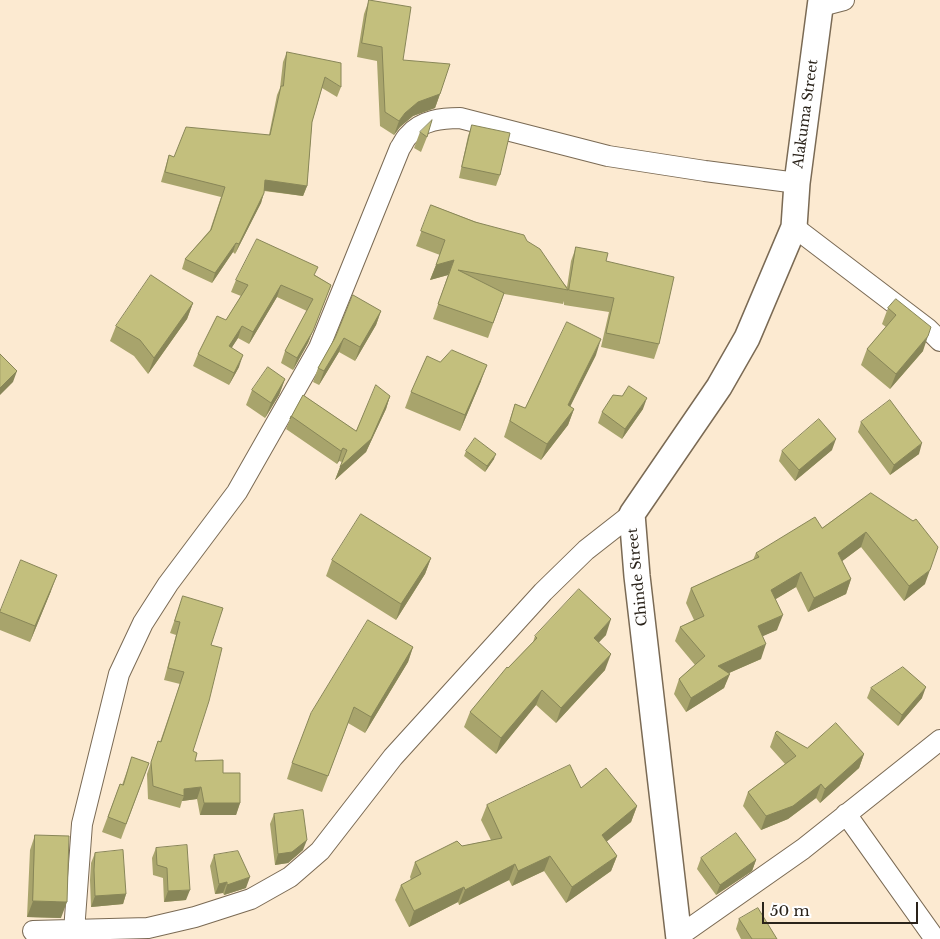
<!DOCTYPE html>
<html>
<head>
<meta charset="utf-8">
<style>
	body { margin:0 }
	#map { position:relative; width:940px; height:939px; overflow:hidden; background:#fcead1; font-family:"Libre Baskerville",serif }
	canvas { display:block }
	.scale { position:absolute; left:762px; top:902px; width:156px; height:22px; box-sizing:border-box; border:2px solid #2a231a; border-top:0; padding-left:6px; font-size:15px; line-height:18px; white-space:nowrap; color:#2a231a; -webkit-text-stroke:4px #fff; paint-order:stroke }
</style>
</head>
<body>
<div id="map">
<canvas width="940" height="939"></canvas>
<div class="scale">50 m</div>
</div>
<script>
const g = document.querySelector('canvas').getContext('2d');
g.lineJoin = 'round';
function trace(path, color, width, dash) {
  g.strokeStyle = color;
  g.lineWidth = width;
  g.lineCap = dash ? 'butt' : 'round';
  g.setLineDash(dash || []);
  g.stroke(path);
}
function fill(path, color) {
  g.fillStyle = color;
  g.fill(path, 'evenodd');
}
function drawText(font, color, halo, rows, align = 'center') {
  g.font = font + ' "Libre Baskerville",serif';
  g.lineWidth = 4.5;
  g.setLineDash([]);
  g.textBaseline = 'middle';
  g.strokeStyle = halo;
  g.fillStyle = color;
  for (const [text, x, y, turn = 0] of rows) {
    g.save();
    g.translate(x, y);
    g.rotate((+turn || 0) * Math.PI / 180);
    g.textAlign = isNaN(turn) ? turn : align;
    if (halo) g.strokeText(text, 0, 0);
    g.fillText(text, 0, 0);
    g.restore();
  }
}
const minor = new Path2D(`
	M821 6 844 0
	M794 227 928 329 940 341
	M846 814 935 939
	M33 931 148 928 195 917 251 899 290 877 320 851 393 757 543 592 586 550 632 514
	M74 931 82 824 119 674 143 623 168 584 237 492 319 348 400 148C403 144 405 138 409 135 422 120 442 118 460 118L608 156 705 171 797 183
	M679 936 803 849 940 740`);
const tertiary = new Path2D(`
	M679 939 637 576 632 514 719 387 747 338 794 227 797 183 821 0`);
const wall = new Path2D(`
	M369 0 403 60 440 94 435 108 413 116 400 127 394 135 380 126 377 61 357 57 364 14Z
	M287 52 341 87 337 97 322 88 312 122 307 186 303 196 264 191 261 203 235 254 233 252 212 283 182 269 185 259 210 230 221 197 161 182 166 165 169 155 174 157 269 135 277 95 280 88 283 62Z
	M472 125 500 175 496 186 459 178 468 136Z
	M420 132 427 137 421 152 414 148Z
	M431 205 527 241 567 287 571 261 576 247 606 261 659 344 654 359 601 347 609 312 564 305V301L563 304 504 294 488 338 433 319 448 275 430 280 440 255 416 246Z
	M315 275 331 285 308 343 293 370 281 363 285 351 307 311 277 297 249 344 238 338 232 347 239 367 229 385 193 366 198 354 226 320 241 296 231 292 236 280Z
	M896 299 923 351 890 389 861 365 867 349 886 327 882 324 888 308Z
	M193 303 187 319 148 374 134 356 110 341 116 326Z
	M381 311 376 325 355 361 339 352 319 385 313 382 318 368 335 338Z
	M596 355 570 406 574 409 568 425 541 460 504 437 515 404 525 408Z
	M285 379 279 395 265 418 246 405 252 390Z
	M481 381 460 431 405 408 411 392Z
	M303 395 356 431 390 396 386 409 366 452 335 480 342 462 339 461 337 464 286 429 285 432 290 419Z
	M643 409 622 439 598 423 602 412Z
	M861 422 919 454 890 475 858 432Z
	M832 450 795 481 779 461 782 451Z
	M466 451 494 459 485 472 464 456Z
	M871 493 925 584 904 601 861 547 842 561 851 579 846 594 808 612 796 587 775 599 777 630 762 636 761 659 729 673 724 688 686 712 674 694 679 679 695 665 675 641 680 627 694 620 686 603 691 588 753 560 756 553 822 528Z
	M431 558 425 574 396 620 326 576 332 560Z
	M51 591 30 642 0 630V610Z
	M183 596 211 645 193 751 195 761 223 773 240 803 236 815H200L197 799 182 801 180 808 148 799 147 774 158 741 160 742 180 684 164 680 176 635 170 633Z
	M606 635 598 642 605 670 556 723 536 705 496 754 464 727 470 712 508 668 533 642 535 636Z
	M413 647 408 662 365 733 348 723 322 792 287 779 292 763Z
	M871 688 922 698 898 726 867 698Z
	M775 733 807 748 864 754 859 768 820 803 816 798 788 819 761 830 743 806 748 792 785 764 770 747Z
	M132 757 149 763 121 839 102 832 120 784 122 785Z
	M581 788 637 806 631 822 606 842 617 856 611 871 566 903 544 871 512 886 509 880 459 905 458 902 409 927 395 900 401 885 411 880 410 877 415 862 462 846 491 840 481 820 487 805Z
	M274 814 303 850 288 863 275 865 270 824Z
	M35 835 61 918 27 917 30 850Z
	M156 848 186 900 164 902 163 878 153 875 152 858Z
	M95 853 126 894 123 904 91 907 90 880 91 863Z
	M214 855 246 888 224 895 223 893 215 894 210 866Z
	M701 858 756 860 752 871 716 895 697 869Z
	M739 919 777 939H741L736 929Z`);
const shadedWall = new Path2D(`
	M440 94 435 108 413 116 400 127 394 135 399 121 405 113 418 102Z
	M265 180 307 186 303 196 261 190Z
	M264 193 261 203 235 254 239 244Z
	M236 243 233 252 212 283 215 273Z
	M454 260 448 275 430 280 436 265Z
	M281 285 277 297 249 344 253 332Z
	M331 285 308 343 293 370 297 358Z
	M193 303 187 319 148 374 154 358Z
	M381 311 376 325 355 361 360 347Z
	M242 326 238 338 225 358 229 346Z
	M928 336 923 351 890 389 896 374Z
	M344 338 339 352 319 385 324 371Z
	M601 339 596 355 563 421 568 405Z
	M243 355 239 367 229 385 234 373Z
	M487 365 481 381 460 431 465 415Z
	M17 371 13 382 0 395V388Z
	M285 379 279 395 265 418 271 403Z
	M390 396 386 409 366 452 335 480 340 467Z
	M647 398 643 409 622 439 625 429Z
	M574 409 568 425 541 460 547 444Z
	M836 439 832 450 795 481 799 470Z
	M922 443 919 454 890 475 894 465Z
	M343 448 339 461 337 464 341 451Z
	M496 454 494 459 485 472 487 466Z
	M866 532 861 547 833 568 838 553Z
	M431 558 425 574 396 620 401 604Z
	M930 570 925 584 904 601 909 586Z
	M801 572 796 587 766 605 771 590Z
	M57 575 51 591 30 642 35 626Z
	M851 579 846 594 808 612 814 598Z
	M783 615 777 630 752 641 758 626Z
	M611 619 606 635 588 654 594 638Z
	M766 644 761 659 713 680 718 666Z
	M413 647 408 662 365 733 371 717Z
	M611 654 605 670 556 723 561 708Z
	M730 674 724 688 686 712 691 698Z
	M926 687 922 698 898 726 902 715Z
	M542 690 536 705 496 754 501 738Z
	M864 754 859 768 820 803 825 789Z
	M821 784 816 798 788 819 761 830 766 816Z
	M201 787 197 799 182 801 184 796V789Z
	M204 803H240L236 815H200Z
	M637 806 631 822 596 850 602 835Z
	M307 840 303 850 288 863 275 865 278 854Z
	M550 856 544 871 512 886 518 871Z
	M617 856 611 871 566 903 572 887Z
	M756 860 752 871 716 895 720 885Z
	M515 864 509 880 459 905 465 890Z
	M250 877 246 888 224 895 227 885Z
	M227 882 223 893 215 894 219 884Z
	M464 887 458 902 409 927 414 911Z
	M190 890 186 900 164 902 168 891Z
	M126 894 123 904 91 907 95 896Z
	M33 901 67 902 61 918 27 917Z`);
const building = new Path2D(`
	M369 0 411 7 403 60 450 64 440 94 418 102 405 113 399 121 385 112 382 47 362 43Z
	M287 52 341 63V87L325 77 312 122 307 186 265 180 264 193 239 244 236 243 215 273 185 259 211 230 225 187 165 172 169 155 174 157 186 127 270 135 281 86H283Z
	M432 120 427 137 420 132Z
	M472 125 510 133 500 175 462 167Z
	M431 205 475 222 524 235 527 241 540 249 568 290 458 270 504 293 493 323 438 304 454 260 436 265 445 240 421 231Z
	M257 239 318 267 314 275 331 285 313 331 297 358 285 351 313 299 281 285 253 332 242 326 229 346 243 355 234 373 198 354 217 316 226 320 248 285 236 280Z
	M576 247 608 253 606 261 674 277 659 344 606 333 614 298 569 290Z
	M151 275 193 303 154 358 140 340 116 326Z
	M353 295 381 311 360 347 344 338 324 371 318 368 335 338Z
	M896 299 931 327 928 336 896 374 867 349 896 315 888 308Z
	M567 322 601 339 568 405 574 409 547 444 510 421 515 404 525 408Z
	M452 350 487 365 465 415 411 392 427 356 440 362Z
	M0 354 17 371 0 388Z
	M268 367 285 379 271 403 252 390Z
	M376 385 390 396 371 439 340 467 347 450 343 448 341 451 291 416 290 419 303 395 356 431Z
	M629 386 647 398 625 429 602 412 613 395 622 396Z
	M890 400 922 443 894 465 861 422Z
	M819 419 836 439 799 470 782 451Z
	M475 438 496 454 487 466 466 451Z
	M871 493 913 521 916 519 938 547 930 570 909 586 866 532 838 553 851 579 814 598 801 572 771 590 783 615 758 626 766 644 718 666 730 674 691 698 679 679 705 656 680 627 704 616 691 588 759 557 756 553 815 517 822 528Z
	M361 514 431 558 401 604 332 560Z
	M21 560 57 575 35 626 0 612Z
	M579 589 611 619 594 638 611 654 561 708 542 690 501 738 470 712 507 667 508 668 537 638 535 636Z
	M183 596 223 608 211 645 222 648 209 701 193 751 197 753 195 761 223 760V773H240V803H204L201 787 184 789V796L153 786 151 762 158 741 161 742 184 672 168 668 180 622 175 621Z
	M368 620 413 647 371 717 354 707 328 776 292 763 311 713Z
	M903 667 926 687 902 715 871 688Z
	M836 723 864 754 825 789 821 784 793 806 766 816 748 792 796 756 775 733 777 731 807 748Z
	M132 757 149 763 126 824 108 817 120 784 123 785Z
	M570 765 581 788 606 768 637 806 602 835 617 856 572 887 550 856 518 871 515 864 465 890 464 887 414 911 401 885 421 874 415 862 457 841 462 846 502 838 487 805Z
	M303 810 307 840 292 852 278 854 274 814Z
	M736 833 756 860 720 885 701 858Z
	M35 835 69 836 67 902 33 901Z
	M187 845 190 890 168 891 167 868 157 865 156 848Z
	M123 850 126 894 95 896 94 870 95 853Z
	M238 851 250 877 227 885V882L219 884 214 855Z
	M758 908 777 939H752L739 919Z`);
const streetNames = [
	["Alakuma Street",806,114,-82],
	["Chinde Street",638,577,-96]
];
trace(minor, '#7a6a54', 22);
trace(tertiary, '#7a6a54', 28);
trace(minor, '#fff', 20);
trace(tertiary, '#fff', 25);
fill(wall, '#a8a46c');
fill(shadedWall, '#888658');
fill(building, '#c3bf7d');
trace(building, '#888658', 1);
drawText('14px', '#2a231a', '#fff', streetNames);
</script>
</body>
</html>
